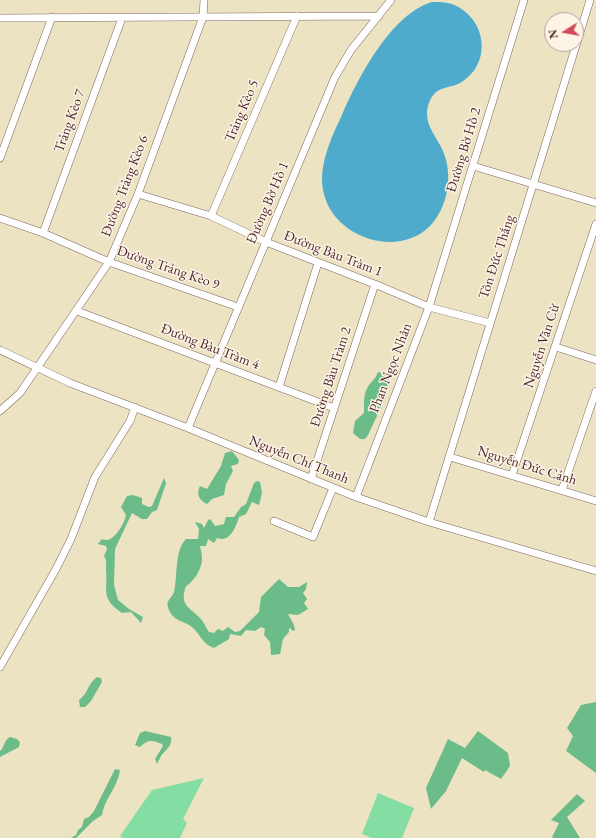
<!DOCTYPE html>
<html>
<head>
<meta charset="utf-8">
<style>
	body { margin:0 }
	#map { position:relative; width:596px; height:838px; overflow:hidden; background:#ece3c2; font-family:"EB Garamond",serif }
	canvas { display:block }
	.north { position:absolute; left:544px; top:12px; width:40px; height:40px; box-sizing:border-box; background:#fcf5e5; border:1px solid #b59f9b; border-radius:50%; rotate:259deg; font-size:11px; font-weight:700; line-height:16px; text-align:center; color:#4a1f2b }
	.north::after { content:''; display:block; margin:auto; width:14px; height:18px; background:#d1495b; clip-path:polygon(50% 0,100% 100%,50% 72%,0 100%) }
</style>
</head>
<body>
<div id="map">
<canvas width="596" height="838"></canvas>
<div class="north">N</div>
</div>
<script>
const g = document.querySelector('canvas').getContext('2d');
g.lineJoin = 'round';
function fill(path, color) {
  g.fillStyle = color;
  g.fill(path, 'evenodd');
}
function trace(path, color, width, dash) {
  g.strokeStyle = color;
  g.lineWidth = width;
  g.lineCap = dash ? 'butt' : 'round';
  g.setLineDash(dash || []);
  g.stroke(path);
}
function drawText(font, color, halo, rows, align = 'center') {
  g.font = font + ' "EB Garamond",serif';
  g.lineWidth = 3;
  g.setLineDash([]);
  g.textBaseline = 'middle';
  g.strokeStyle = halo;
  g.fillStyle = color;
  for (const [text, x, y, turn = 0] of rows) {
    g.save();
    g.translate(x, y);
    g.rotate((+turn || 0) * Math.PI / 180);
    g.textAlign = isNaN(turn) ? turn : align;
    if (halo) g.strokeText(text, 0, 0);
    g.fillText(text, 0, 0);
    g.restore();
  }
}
const green = new Path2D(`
	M204 778 183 819 187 823 180 838H123L120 836 152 790Z
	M378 793 414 808 402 838H372L362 834Z`);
const forest = new Path2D(`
	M378 372 384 374 390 381 384 401 368 435 365 439H360L353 433 355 421 364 413C364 404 363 393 369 385 373 380 376 378 378 372Z
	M232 451 239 460 238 464 231 466 233 471 226 484 224 495 212 499 207 504C199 500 196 494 200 486L207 489 221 466 225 453Z
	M164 478 166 483 157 510 152 512 147 519H142L132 513 115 549 114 585 118 600 129 609 143 617 141 623 131 612 122 613C100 598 108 591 106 569 106 564 107 560 104 556L107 549 106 546 98 544 101 540C103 539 105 540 107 540 115 540 125 522 126 515L121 507 127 496 133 495 142 498V504L149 507 152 506Z
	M257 481 260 482 262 493 259 505 252 502 246 514 239 517C236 527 230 543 217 538L214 543 208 539 206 546H200C201 550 202 555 202 559 202 568 194 582 186 586 179 605 189 607 200 618 204 622 206 628 209 632L214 633 218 629 223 631 228 627 235 632 240 631 259 612 261 597 279 579 288 587H299L307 582 306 589 303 593 307 599 304 603 308 609 298 615 288 614 294 625 295 630 293 631 290 628 289 629V632L283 639 280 654 271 655 270 642 264 635 265 629 261 627 255 631 246 630 241 636 230 634 229 639 214 648C202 644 201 635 192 627 185 621 174 621 170 612 164 600 171 600 174 592 178 577 174 551 186 539H198L199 529 195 522 202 524 204 528 208 520 210 519 215 526 224 524 226 517H234L241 507 246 504 254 483Z
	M97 677 101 678 102 682 91 701 85 707H80L79 700C88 694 88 683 97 677Z
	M596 702V773L566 751 573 736 567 728 581 705Z
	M145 731 171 737C173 747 163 751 160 758 159 760 158 762 157 764L155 759 163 746 162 744C152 740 148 739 140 747L135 745 140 733Z
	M478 731 508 753 510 766 501 779 485 770 484 772 462 758 446 791 431 809 426 788 448 739 465 748Z
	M10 737 17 739 20 742 19 747 0 757V751C5 747 3 741 10 737Z
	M115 769 120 770C118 787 104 799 102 815L93 821 76 838H71L76 835 78 830 82 827 84 819 89 817 94 811Z
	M577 794 585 801 567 817 580 838H554L552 837 559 823 551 820Z`);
const water = new Path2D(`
	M432 2C442 2 451 2 460 8 488 25 490 66 460 83 453 87 441 87 435 93 430 98 427 106 427 114 427 127 437 138 442 149 454 174 448 207 430 226 397 259 334 237 324 194 317 168 331 138 342 115 358 78 391 14 432 2Z`);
const minor = new Path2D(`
	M0 18 379 16
	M0 158 52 17
	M473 166 596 203
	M138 194 211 216 266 242 377 285 429 307 490 323
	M211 216 297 16
	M0 218 43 233 109 262 238 307
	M43 233 122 18
	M77 311 334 408
	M556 347 596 360
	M0 350 70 383 188 428 356 497 429 522 596 571
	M279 387 318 263
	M0 411 20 393 109 262 138 194 203 17 204 0
	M188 428 335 77 351 50 391 0
	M450 457 596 501
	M512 475 596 224
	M311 479 375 284
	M562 490 596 391
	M356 497 429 307 524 0
	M274 521 313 537 333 488
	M429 522 590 0
	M0 667 56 569 71 539 95 477 130 421 135 407`);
const streetNames = [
	["Trảng Kèo 5",242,111,-67],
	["Trảng Kèo 7",70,121,-70],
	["Đường Bờ Hồ 2",464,150,-73],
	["Đường Trảng Kèo 6",125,186,-69],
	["Đường Bờ Hồ 1",268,203,-67],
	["Đường Bàu Tràm 1",333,254,21],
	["Tôn Đức Thắng",497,257,-72],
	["Đường Trảng Kèo 9",168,268,19],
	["Nguyễn Văn Cừ",542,346,-72],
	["Đường Bàu Tràm 4",210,347,21],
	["Phan Ngọc Nhân",391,368,-69],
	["Đường Bàu Tràm 2",331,377,-72],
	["Nguyễn Chí Thanh",299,460,22],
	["Nguyễn Đức Cảnh",527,466,17]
];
fill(green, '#84dda2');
fill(forest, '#6bbc88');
fill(water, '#4eabcc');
trace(minor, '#836460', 8);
trace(minor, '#fff', 7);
drawText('14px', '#4a1f2b', '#fcf5e5', streetNames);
</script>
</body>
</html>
